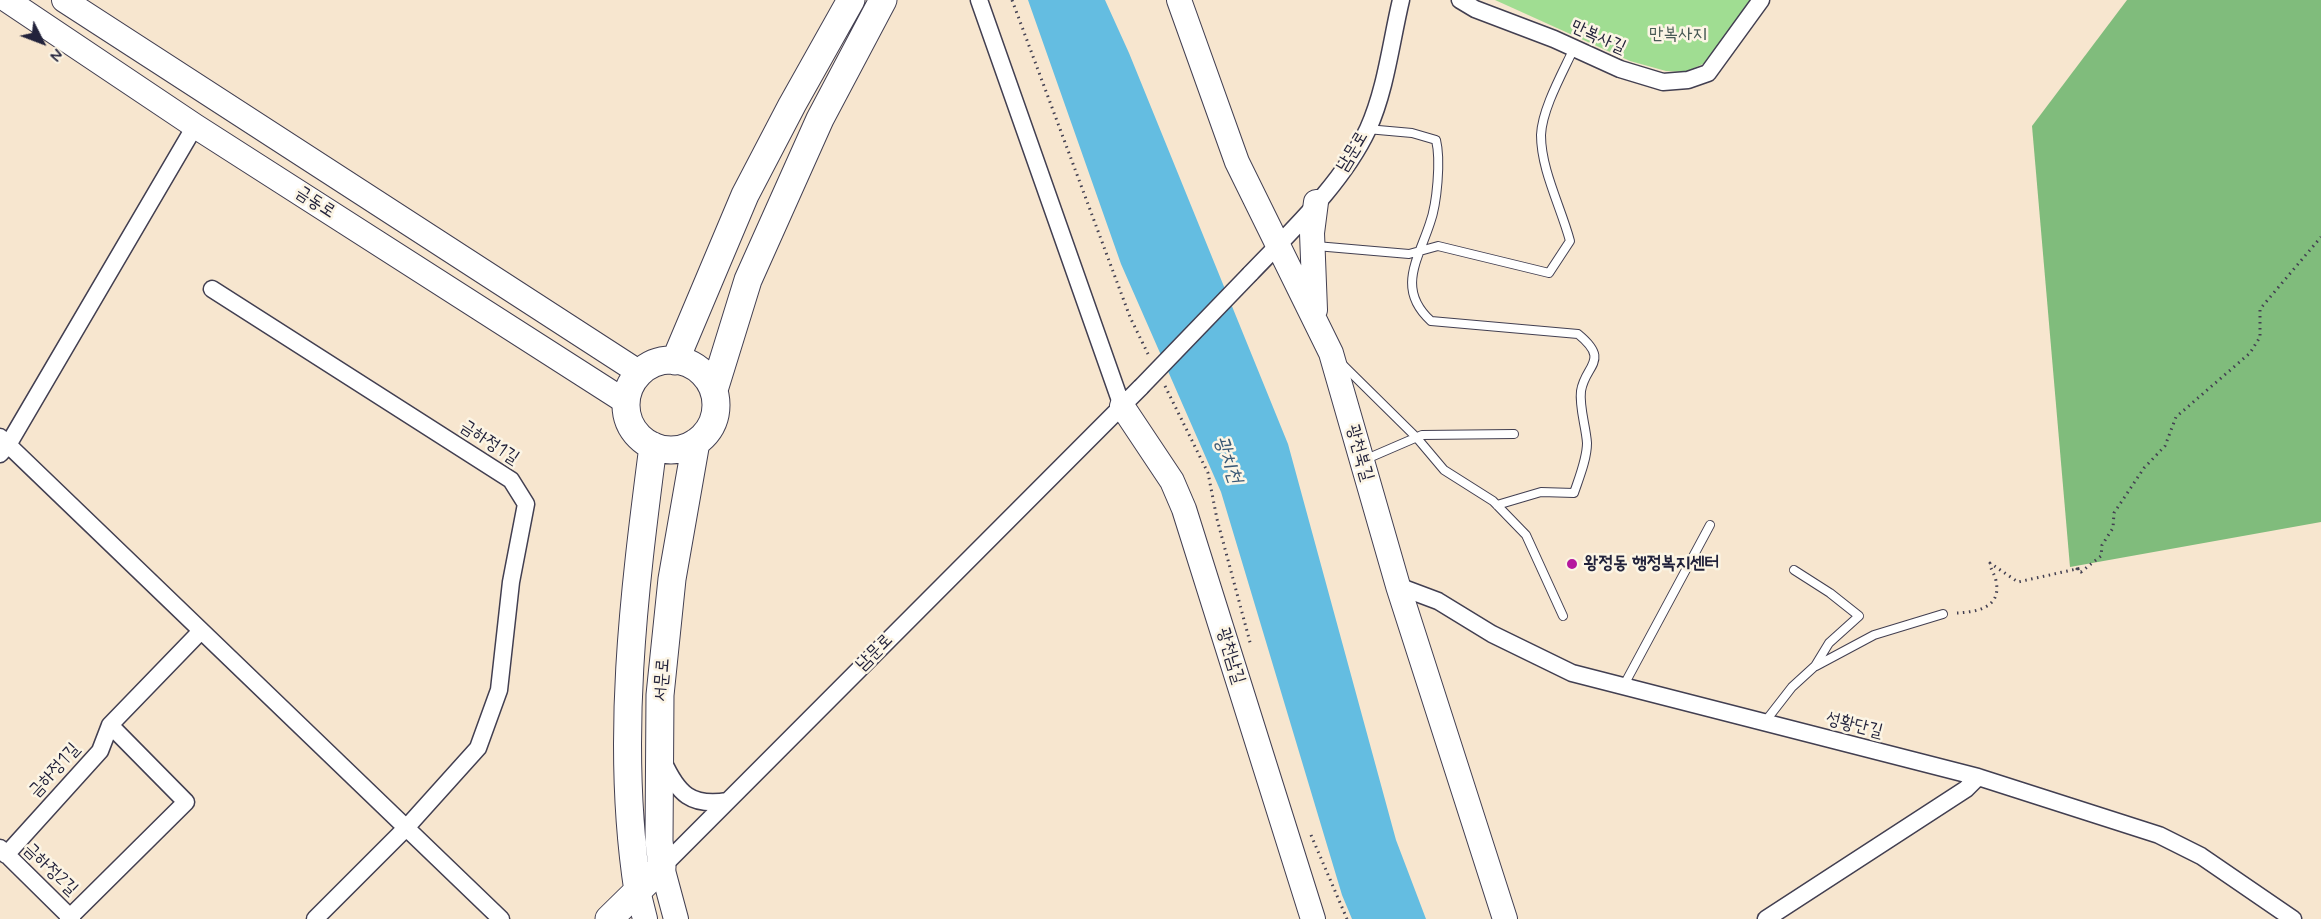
<!DOCTYPE html>
<html>
<head>
<meta charset="utf-8">
<style>
	body { margin:0 }
	#map { position:relative; width:2321px; height:919px; overflow:hidden; background:#f7e6cf; font-family:Mynerve,sans-serif }
	canvas { display:block }
	.north { position:absolute; left:12px; top:12px; width:60px; height:60px; -webkit-text-stroke:4px #fcf5e5; paint-order:stroke; rotate:132deg; font-size:16px; font-weight:700; line-height:24px; text-align:center; color:#22223b }
	.north::after { content:''; display:block; margin:auto; width:21px; height:27px; background:#22223b; clip-path:polygon(50% 0,100% 100%,50% 72%,0 100%) }
</style>
</head>
<body>
<div id="map">
<canvas width="2321" height="919"></canvas>
<div class="north">N</div>
</div>
<script>
const g = document.querySelector('canvas').getContext('2d');
g.lineJoin = 'round';
function fill(path, color) {
  g.fillStyle = color;
  g.fill(path, 'evenodd');
}
function trace(path, color, width, dash) {
  g.strokeStyle = color;
  g.lineWidth = width;
  g.lineCap = dash ? 'butt' : 'round';
  g.setLineDash(dash || []);
  g.stroke(path);
}
function drawText(font, color, halo, rows, align = 'center') {
  g.font = font + ' Mynerve,"Poor Story",sans-serif';
  g.lineWidth = 5;
  g.setLineDash([]);
  g.textBaseline = 'middle';
  g.strokeStyle = halo;
  g.fillStyle = color;
  for (const [text, x, y, turn = 0] of rows) {
    g.save();
    g.translate(x, y);
    g.rotate((+turn || 0) * Math.PI / 180);
    g.textAlign = isNaN(turn) ? turn : align;
    if (halo) g.strokeText(text, 0, 0);
    g.fillText(text, 0, 0);
    g.restore();
  }
}
const green = new Path2D(`
	M1495 0H1754L1703 64 1685 72 1666 71 1630 61Z`);
const forest = new Path2D(`
	M2127 0H2321V522L2070 567 2032 126Z`);
const water = new Path2D(`
	M1028 0H1105L1129 53 1288 444 1396 840 1426 919H1352L1342 895 1221 492 1121 264Z`);
const path = new Path2D(`
	M1012 0 1130 317 1148 354
	M1165 386 1208 473 1217 519 1251 646
	M1957 613C1976 612 2002 608 1996 581 1995 574 1990 569 1990 563L2018 582 2081 568 2077 569 2081 572 2101 556 2102 545 2113 528 2114 513 2144 468 2165 446 2176 417 2250 353 2260 337V309L2321 237
	M1311 835 1347 919`);
const lane = new Path2D(`
	M1367 129 1412 133 1436 140C1441 160 1437 204 1430 223 1418 260 1396 289 1431 321L1578 334C1611 361 1585 365 1581 391 1579 407 1586 427 1587 443 1587 459 1579 478 1574 493L1541 492 1497 505
	M1316 246 1409 254 1438 246 1549 273 1570 241C1561 207 1541 170 1541 135 1542 109 1563 72 1574 48
	M1342 364 1417 438 1444 470 1493 501 1526 535 1563 616
	M1364 460 1422 435 1514 434
	M1816 666 1874 635 1943 614
	M1624 685 1710 525
	M1764 723 1792 687 1815 666 1829 643 1859 616 1830 593 1794 570`);
const street = new Path2D(`
	M979 0 1122 406
	M1460 0 1475 9 1554 39 1620 69 1663 82 1688 80 1708 73 1761 0
	M1250 274C1292 230 1342 184 1368 129 1386 89 1391 42 1401 0
	M212 289 511 480 526 504 511 582 499 690 478 748 406 828 315 919
	M0 437 501 919
	M0 454 8 445 195 126
	M1398 586 1438 601 1492 634 1572 673 1978 777 2159 835 2201 856 2293 919
	M663 761C678 794 691 807 728 801
	M0 848 72 919
	M6 855 100 751 110 725 200 632
	M662 867 1141 387
	M68 919 186 802 110 725
	M1766 919 1966 789 1978 777`);
const secondary = new Path2D(`
	M7 0 195 126 626 402
	M64 0 640 373
	M1179 0 1237 162 1331 353 1398 586 1505 919
	M1315 310 1312 233 1316 202
	M1122 406 1172 481 1184 509 1313 919
	M662 867 676 919
	M638 891 645 919`);
const primary = new Path2D(`
	M626 405a45 45 0 1 1 90 0a45 45 0 1 1-90 0Z
	M675 361 745 195 792 105 851 0
	M714 390 748 280 820 119 883 0
	M638 891C615 743 634 593 653 446
	M609 919 662 867 659 841 660 695 672 579 696 442`);
const streetBridge = new Path2D(`
	M1141 387 1250 274`);
const markers = [
	[1572,564,6,"#b5179e"]
];
const parkNames = [
	["만복사지",1678,35]
];
const streetNames = [
	["만복사길",1598,38,24],
	["남문로",1353,152,-59],
	["금동로",315,203,33],
	["금하정1길",489,443,33],
	["광천북길",1359,453,74],
	["남문로",875,653,-45],
	["광천남길",1230,656,73],
	["서문로",663,680,-86],
	["성황단길",1854,726,14],
	["금하정1길",55,771,-48],
	["금하정2길",50,870,44]
];
const poiNames = [
	["왕정동 행정복지센터",1584,564]
];
const waterNames = [
	["광치천",1227,460,71]
];
fill(green, '#a0dd92');
fill(forest, '#80bc7c');
fill(water, '#64bde1');
trace(lane, '#423f51', 10);
trace(street, '#423f51', 19);
trace(secondary, '#423f51', 26);
trace(primary, '#423f51', 29);
trace(path, '#423f51', 3, [1.5, 4.5]);
trace(lane, '#fff', 8);
trace(street, '#fff', 16);
trace(secondary, '#fff', 24);
trace(primary, '#fff', 27);
trace(streetBridge, '#423f51', 19, []);
trace(streetBridge, '#fff', 16);
for (const [x, y, r, color] of markers) {
  const dot = new Path2D();
  dot.arc(x, y, r, 0, 2 * Math.PI);
  g.fillStyle = color;
  g.fill(dot);
  trace(dot, '#fcf5e5', 2);
}
drawText('18px', '#485a55', '#fcf5e5', parkNames);
drawText('18px', '#22223b', '#fcf5e5', streetNames);
drawText('bold 18px', '#22223b', '#fcf5e5', poiNames, 'left');
drawText('italic 20px', '#395875', '#fcf5e5', waterNames);
</script>
</body>
</html>
